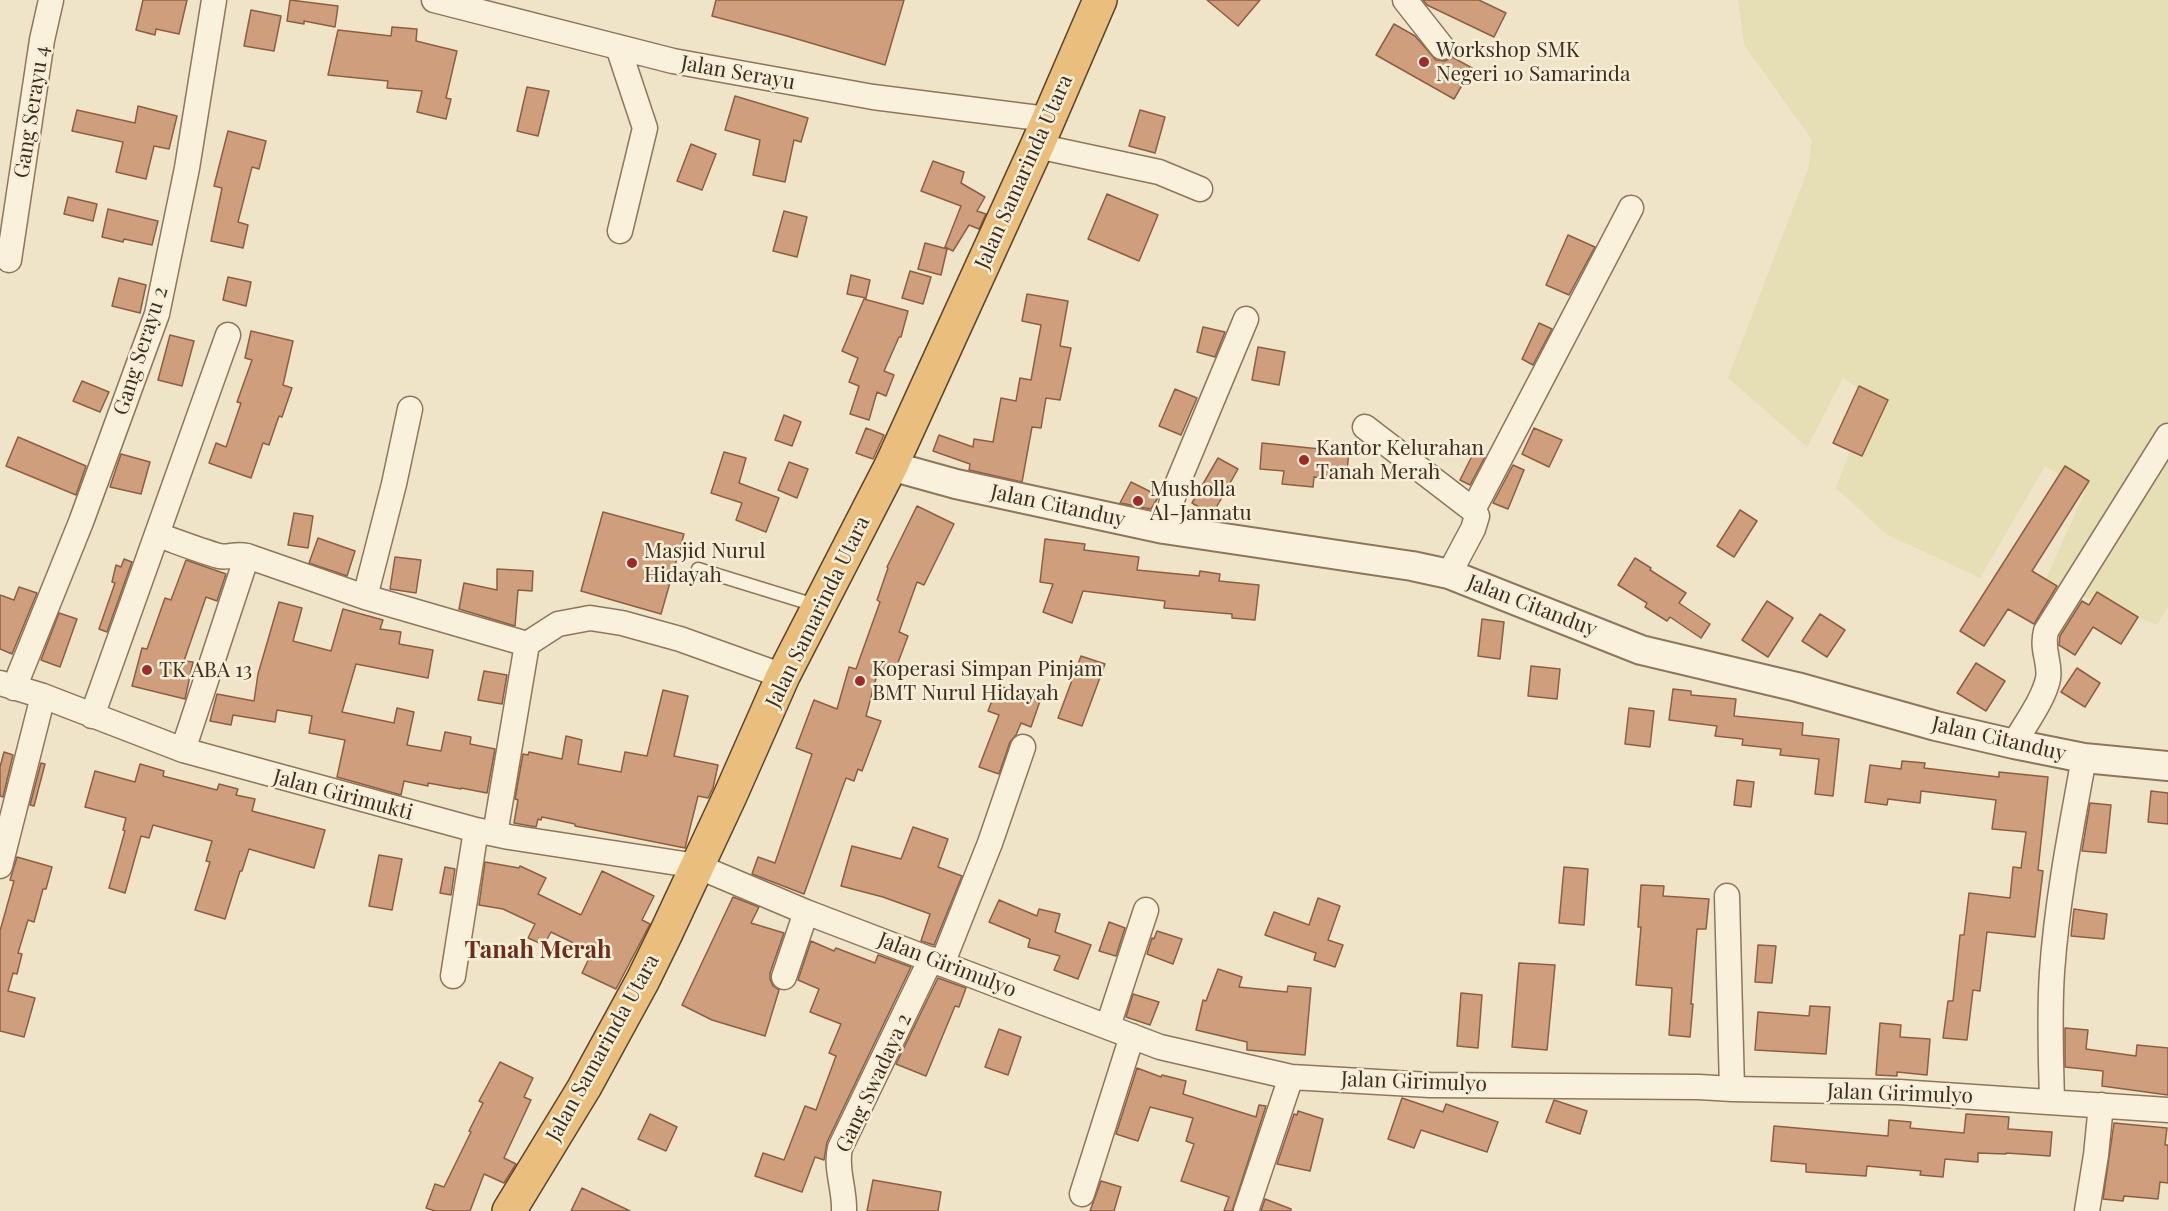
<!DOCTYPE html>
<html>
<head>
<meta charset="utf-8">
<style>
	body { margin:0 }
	canvas { display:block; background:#f0e4c8 }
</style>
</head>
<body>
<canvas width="2168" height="1211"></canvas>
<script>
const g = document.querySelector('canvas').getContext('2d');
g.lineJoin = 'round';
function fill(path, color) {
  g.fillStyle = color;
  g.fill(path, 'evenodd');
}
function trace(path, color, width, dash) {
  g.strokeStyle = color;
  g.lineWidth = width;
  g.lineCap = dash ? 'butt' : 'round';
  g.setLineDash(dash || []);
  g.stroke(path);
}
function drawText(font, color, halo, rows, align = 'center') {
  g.font = font + ' "Playfair Display",serif';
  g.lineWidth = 5;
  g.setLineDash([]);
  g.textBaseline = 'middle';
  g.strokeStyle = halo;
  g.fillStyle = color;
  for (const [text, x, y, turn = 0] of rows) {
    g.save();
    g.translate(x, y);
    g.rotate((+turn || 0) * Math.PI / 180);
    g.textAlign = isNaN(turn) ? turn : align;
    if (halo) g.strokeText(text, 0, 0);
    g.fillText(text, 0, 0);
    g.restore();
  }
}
const farmland = new Path2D(`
	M1738 0H2168V607L2157 625 2045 581 2085 492 2045 466 1980 578 1886 534 1836 488 1870 396 1843 378 1807 447 1728 378 1808 169 1812 140 1744 45Z`);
const building = new Path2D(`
	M143 0H187L179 34 156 29 155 35 136 30Z
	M290 0 338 6 335 27 304 21V24L287 21Z
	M716 0H904L885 65 787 36 712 16Z
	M1207 0H1260L1238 26Z
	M1423 0H1479L1506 13 1494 37 1427 5Z
	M251 10 281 16 274 51 244 46Z
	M1394 24 1415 36 1436 60 1445 61 1452 57 1472 68 1454 99 1376 55Z
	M392 27 417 29 416 41 457 51 446 98 451 99 446 119 417 112 422 91 387 88 388 81 328 75 338 30 391 36Z
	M527 87 549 91 538 136 517 131Z
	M735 96 808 118 801 142 794 140 785 182 753 175 760 140 725 130Z
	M138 106 177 116 169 149 154 146 146 179 116 172 123 142 72 131 77 110 135 123Z
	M1140 110 1165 117 1155 153 1129 146Z
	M228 131 266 141 259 169 252 167 238 222 248 225 243 248 211 241 222 188 214 186Z
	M691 144 716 154 702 190 677 181Z
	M933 161 964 172 961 183 985 197 977 211 986 214 979 229 969 225 953 251 945 247 961 206 921 191Z
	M1107 194 1158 215 1139 261 1088 239Z
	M68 197 97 204 93 221 64 214Z
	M108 209 158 221 152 245 124 239 123 242 102 237Z
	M784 211 807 217 797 257 773 251Z
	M1568 235 1595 247 1569 295 1546 285Z
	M925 243 947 249 941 275 918 269Z
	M910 271 931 277 923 304 902 298Z
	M851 275 870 280 866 298 847 294Z
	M228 277 251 282 246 306 223 300Z
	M119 278 146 285 140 313 112 306Z
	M1027 294 1068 301 1060 346 1071 348 1060 400 1046 398 1041 428 1032 427 1022 482 969 470 970 464 933 451 939 435 973 447 974 439 993 442 1001 398 1016 401 1020 378 1031 380 1041 325 1022 321Z
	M864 299 908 311 901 337H899L884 371 894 375 886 396 877 392 869 420 850 414 859 386 849 382 858 358 842 351Z
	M1539 323 1552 329 1533 365 1522 359Z
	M1203 327 1225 332 1215 357 1197 352Z
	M251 331 293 341 283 385 292 388 282 417 279 416 269 445 263 443 251 478 209 463 216 443 226 447 241 403 237 402 252 360 245 358Z
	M170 335 194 341 182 386 158 380Z
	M1258 347 1285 352 1279 385 1252 380Z
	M82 381 109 392 100 412 73 401Z
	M1859 386 1888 400 1862 456 1833 443Z
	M1175 389 1197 398 1181 435 1159 426Z
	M784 415 801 422 792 446 775 440Z
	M866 428 884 435 873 459 856 453Z
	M1534 428 1562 440 1549 467 1522 454Z
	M18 437 86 466 76 495 6 466Z
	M1262 443 1349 452 1346 480 1314 477 1313 487 1282 484 1284 471 1260 469Z
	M1475 450 1486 455 1470 485 1460 480Z
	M724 452 746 458 739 483 779 498 766 532 736 520 742 503 711 493Z
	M121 454 150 462 141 494 110 487Z
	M1218 458 1238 469 1212 515 1192 503Z
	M789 462 808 469 797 498 778 490Z
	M1513 465 1524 470 1508 509 1493 503Z
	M2065 466 2089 481 2032 571 2057 586 2034 624 2008 609 1984 646 1960 631Z
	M1131 482 1159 496 1151 509 1120 503Z
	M917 506 954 524 924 585 917 582 899 632 908 636 894 673 879 667 866 716 881 721 862 771 858 769 854 781 846 778 804 894 752 874 758 857 775 863 812 754 796 748 814 700 837 709 849 667 856 669 880 602 877 600 888 568 887 567Z
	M1740 510 1757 521 1734 557 1717 546Z
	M603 512 684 534 661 614 581 591Z
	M294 513 313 516 308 548 288 545Z
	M318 538 355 551 347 576 309 563Z
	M1045 539 1085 544 1084 550 1139 557 1137 570 1199 576 1200 571 1220 574 1219 581 1259 585 1255 620 1232 618V614L1164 608 1165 601 1083 591 1072 623 1043 612 1053 584 1040 582Z
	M395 557 421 560 416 593 390 589Z
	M1635 558 1651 568 1650 570 1686 593 1679 603 1710 624 1701 638 1670 617 1667 621 1645 607 1647 603 1618 585Z
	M124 559 132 562 107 632 99 629 115 583 112 582 116 565 121 567Z
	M186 560 226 574 217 601 206 597 184 661 193 662 185 699 132 686 142 648 147 649 165 598 171 600Z
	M497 569 533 571 532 591 518 590 515 626 459 609 464 583 497 590Z
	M19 587 37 593 12 654 0 649V595L14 600Z
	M2097 592 2138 617 2121 644 2093 627 2075 655 2059 645 2060 636 2082 601 2089 605Z
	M1767 601 1793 618 1768 657 1742 640Z
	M279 602 302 608 293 641 331 651 343 609 383 620 380 629 401 632 399 644 433 650 428 678 356 664 342 712 394 723 397 708 414 712 407 745 441 751 445 732 471 737 470 744 495 749 487 793 461 788V789L428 783V786L404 781 401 795 337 777 345 740 309 733 312 716 277 710 275 722 233 715 231 725 210 721 217 694 254 701 258 674Z
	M59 613 77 619 60 667 41 660Z
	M1820 614 1845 630 1827 657 1802 641Z
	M1482 619 1504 622 1500 659 1478 656Z
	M1081 656 1105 664 1082 726 1058 718Z
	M1976 663 2005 681 1986 711 1957 693Z
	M1531 666 1560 669 1557 699 1528 696Z
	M2077 668 2100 683 2085 707 2061 692Z
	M484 671 507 675 502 704 478 700Z
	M998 685 1040 701 1031 727 1021 723 1016 735 1010 742 999 774 979 767 999 715 988 711Z
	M1673 689 1691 691V695L1736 699 1734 716 1803 723 1802 735 1839 739 1833 796 1815 794 1819 759 1780 755 1781 749 1742 745 1743 739 1715 736 1717 726 1669 720Z
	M663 690 688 696 674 756 718 765 713 788 708 798 698 796 685 848 575 826V824L542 817 541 820 538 819 536 827 514 823 518 800 515 799 523 754 528 755 529 752 562 759 566 736 582 740 578 764 621 772 625 752 647 756Z
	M1629 708 1654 711 1650 747 1625 744Z
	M4 752 13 755 3 797 0 796V767Z
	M1902 761 1925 763 1924 768 1999 777V772L2048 777 2038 870 2043 871 2035 937 1987 932 1980 991 1973 990 1967 1040 1943 1038 1948 1001H1953L1960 935H1964L1969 893 2010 898 2013 867 2021 868 2026 832 1992 829 1996 800 1921 791 1920 803 1888 799 1887 805 1865 802 1870 765 1901 769Z
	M41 763 45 764 34 806 30 805Z
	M140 764 164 771 163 776 217 790 219 784 238 789 236 795 255 799 252 811 325 830 314 868 249 849 242 871H240L225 919 195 910 210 862 206 861 212 841 153 825 149 838 141 836 125 893 109 888 125 831 123 830 126 818 85 807 95 771 135 782Z
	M1737 780 1754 782 1751 807 1734 805Z
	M2151 791 2168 793V824L2148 822Z
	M2090 803 2111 805 2106 853 2082 851Z
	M913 827 948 839 938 867 962 876 934 945 921 941 930 914 883 897 841 886 852 846 901 859Z
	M379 855 402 859 392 910 369 906Z
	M17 857 52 867 46 889H43L34 922 28 920 18 953 22 954 17 974 13 973 8 991 35 998 24 1037 0 1031V931L14 881 10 880Z
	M485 862 519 868 520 866 546 878 538 894 581 915 602 871 654 896 642 920 650 924 616 989 582 973 592 952 551 932 544 945 528 938 535 924 503 909 479 905Z
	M445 867 455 869 451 895 440 893Z
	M1564 867 1588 869 1584 925 1559 923Z
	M1641 885 1664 886 1663 896 1709 899 1706 929H1697L1691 1004H1693L1690 1037 1669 1035 1672 988 1636 985 1641 927H1638Z
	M733 897 759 907 751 923 784 933 770 973V979L773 986 779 990 765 1036 712 1020 682 1005Z
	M1318 898 1340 906 1328 940 1343 945 1335 967 1314 960 1316 953 1265 935 1274 912 1309 925Z
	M999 900 1037 916 1039 909 1060 914 1055 932 1091 945 1078 979 1054 970 1060 956 1028 947 1030 939 989 922Z
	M2074 909 2107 914 2104 939 2071 936Z
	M1109 922 1125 928 1116 956 1099 951Z
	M1157 931 1182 939 1173 964 1147 954 1152 938 1154 939Z
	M811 941 834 951 836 948 875 963 878 955 911 967 827 1142 824 1160 815 1157 802 1192 755 1176 763 1153 784 1160 805 1106 816 1110 836 1056 829 1053 841 1024 810 1012 819 989 798 980Z
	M1758 945 1776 946 1772 983 1755 982Z
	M1519 963 1555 965 1547 1050 1512 1047Z
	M1218 969 1242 977 1239 987 1287 992 1288 986 1311 988 1305 1055 1247 1050V1042L1196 1030 1203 1000 1206 1001Z
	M938 978 966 988 959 1007 955 1006 926 1076 896 1064Z
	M1461 993 1482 995 1478 1048 1457 1046Z
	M1133 994 1159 1002 1150 1025 1126 1017Z
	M1810 1006 1830 1007 1826 1054 1755 1050 1758 1012 1809 1016Z
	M1880 1023 1901 1025 1900 1037 1930 1039 1927 1075 1897 1072V1076L1876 1075Z
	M2065 1028 2088 1030 2086 1049 2136 1056 2137 1045 2168 1048V1095L2102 1086 2103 1071 2065 1067Z
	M999 1029 1021 1037 1008 1075 985 1067Z
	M500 1062 533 1078 524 1097 531 1100 504 1158 516 1164 504 1183 484 1174 470 1211H435L426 1208 435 1184 444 1187 471 1132 469 1131 483 1103 479 1101Z
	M1137 1068 1161 1077 1162 1075 1186 1081 1183 1094 1256 1117 1259 1105 1266 1106 1232 1211H1224L1229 1197 1181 1181 1194 1144 1186 1141 1193 1118 1150 1107 1138 1141 1116 1134Z
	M1402 1098 1443 1112 1446 1104 1498 1122 1487 1152 1421 1130 1414 1148 1388 1139Z
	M1554 1100 1587 1111 1580 1134 1546 1122Z
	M1298 1111 1323 1119 1310 1171 1277 1164 1294 1114 1297 1115Z
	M650 1114 677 1127 666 1151 638 1139Z
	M1966 1114 2009 1117 2008 1129 2052 1132 2050 1156 2006 1153V1154L1978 1153V1162L1945 1159 1943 1177 1920 1175 1921 1171 1867 1166 1866 1176 1806 1172V1164L1771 1161 1774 1126 1888 1136 1889 1120 1911 1122 1910 1128 1964 1133Z
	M2114 1123 2167 1128 2165 1145H2168V1183L2160 1182 2158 1199 2124 1196 2123 1201 2103 1199Z
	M873 1180 941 1192 938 1211H867Z
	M1101 1181 1121 1187 1114 1211H1090Z
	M582 1188 630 1211H571Z
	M1265 1199 1291 1209V1211H1261Z`);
const service = new Path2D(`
	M698 569 818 606`);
const minor = new Path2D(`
	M434 0 673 61 873 97 1047 119
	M1405 0 1442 47
	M618 47 645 128 620 231
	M1037 146 1159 172 1200 189
	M9 260 42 40 51 0
	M1365 427 1473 510 1477 516 1473 529 1449 574
	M1473 510 1631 208
	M1164 529 1176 487 1246 319
	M158 535C178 542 198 550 219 556 229 558 235 553 247 556
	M365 597 394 484 410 409
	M527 644 558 624 590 618 622 623 680 639 783 676
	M0 683 43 696 183 750 476 830 509 837 697 866 806 912 1160 1047 1291 1077 1430 1085 1699 1087 1732 1089 1899 1092 2168 1110
	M14 688 81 522 157 314 187 168 214 0
	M92 716 228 335
	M2014 744C2025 724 2043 701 2048 679 2051 662 2041 651 2046 631L2168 436
	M183 750 247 556 365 597 527 644 495 834
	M0 866 43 696
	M1727 896 1732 1089
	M942 964 990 843 1023 747
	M453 976 476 830
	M784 977 806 912
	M1108 1026 1146 910
	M2052 1101C2051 1058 2049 1015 2052 972 2057 900 2071 829 2084 758
	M1082 1194 1132 1036
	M844 1211C845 1189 835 1168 840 1148L931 959
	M1246 1211 1291 1077
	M2087 1211 2096 1155 2101 1105`);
const tertiary = new Path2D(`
	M891 466 956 484 1164 529 1412 566 1449 574 1641 650 1797 687 1936 726 2014 744 2084 758 2168 766`);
const trunk = new Path2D(`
	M509 1211 584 1088 643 980 666 933 730 796 783 676 891 466 1037 146 1100 0`);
const markers = [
	[1424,62,6,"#9e2a2b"],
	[1304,460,6,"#9e2a2b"],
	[1138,501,6,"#9e2a2b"],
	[632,563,6,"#9e2a2b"],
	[147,670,6,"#9e2a2b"],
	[860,681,6,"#9e2a2b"]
];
const poiNames = [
	["Workshop SMK",1436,50],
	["Negeri 10 Samarinda",1436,74],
	["Kantor Kelurahan",1316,448],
	["Tanah Merah",1316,472],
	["Musholla",1150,489],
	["Al-Jannatu",1150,513],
	["Masjid Nurul",644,551],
	["Hidayah",644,575],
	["Koperasi Simpan Pinjam",872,669],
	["BMT Nurul Hidayah",872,693],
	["TK ABA 13",159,670]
];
const streetNames = [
	["Jalan Serayu",738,73,10],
	["Gang Serayu 4",32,112,-81],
	["Jalan Samarinda Utara",1024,172,-66],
	["Gang Serayu 2",141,351,-72],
	["Jalan Citanduy",1058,506,12],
	["Jalan Citanduy",1532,606,21],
	["Jalan Samarinda Utara",818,612,-64],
	["Jalan Citanduy",1999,739,13],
	["Jalan Girimukti",343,795,15],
	["Jalan Girimulyo",947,965,21],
	["Jalan Samarinda Utara",603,1048,-61],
	["Jalan Girimulyo",1414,1082,2],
	["Gang Swadaya 2",874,1083,-65],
	["Jalan Girimulyo",1900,1094,2]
];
const quarterNames = [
	["Tanah Merah",538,951]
];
fill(farmland, '#e6deb5');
fill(building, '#cf9f7d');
trace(building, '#8d5f41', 1.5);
trace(service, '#8d765c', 15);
trace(minor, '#8d765c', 27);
trace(tertiary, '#8d765c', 32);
trace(trunk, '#5b4430', 36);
trace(service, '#faf1dc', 12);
trace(minor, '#faf1dc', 24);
trace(tertiary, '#faf1dc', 28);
trace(trunk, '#eabe7c', 33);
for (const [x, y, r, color] of markers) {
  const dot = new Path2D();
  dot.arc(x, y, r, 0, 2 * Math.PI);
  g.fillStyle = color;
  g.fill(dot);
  trace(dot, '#f7eed8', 2);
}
drawText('21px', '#3d2e20', '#f7eed8', poiNames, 'left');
drawText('21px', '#3d2e20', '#f7eed8', streetNames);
drawText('bold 24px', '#6b2e1e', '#f7eed8', quarterNames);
</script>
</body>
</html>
